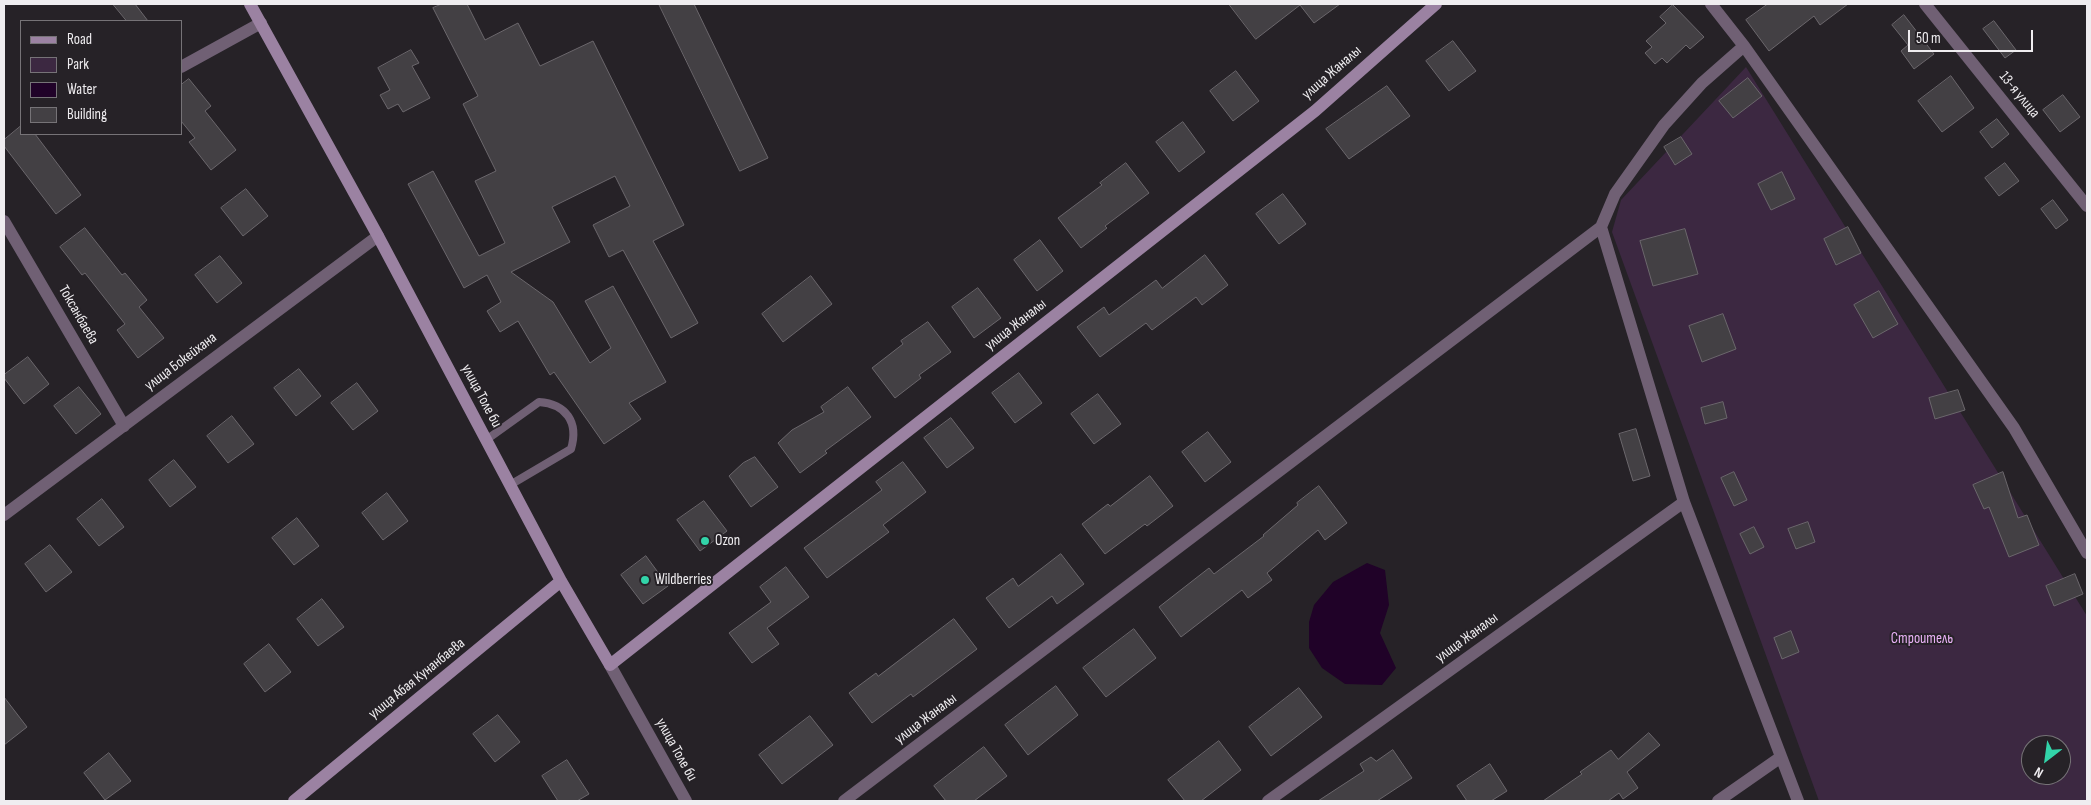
<!DOCTYPE html>
<html>
<head>
<meta charset="utf-8">
<style>
	body { margin:0 }
	#map { position:relative; width:2091px; height:805px; overflow:hidden; background:#262227; font-family:"Sofia Sans Condensed",sans-serif }
	canvas { display:block }
	.frame { position:absolute; inset:0; border:5px solid #efedf0; pointer-events:none }
	.legend { position:absolute; left:20px; top:20px; width:162px; height:115px; box-sizing:border-box; background:#262227; border:1px solid #767377; margin:0; padding:6px 9px; list-style:none; font-size:15px; color:#efedf0 }
	.legend li { display:flex; align-items:center; gap:10px; height:25px }
	.legend b { width:25px; border:1px solid #767377 }
	.north { position:absolute; left:2021px; top:735px; width:50px; height:50px; box-sizing:border-box; background:#262227; border:1px solid #767377; border-radius:50%; rotate:210deg; font-size:14px; font-weight:700; line-height:20px; text-align:center; color:#efedf0 }
	.north::after { content:''; display:block; margin:auto; width:18px; height:22px; background:#32d4a9; clip-path:polygon(50% 0,100% 100%,50% 72%,0 100%) }
	.scale { position:absolute; left:1908px; top:30px; width:125px; height:22px; box-sizing:border-box; border:2px solid #efedf0; border-top:0; padding-left:6px; font-size:15px; line-height:18px; white-space:nowrap; color:#efedf0; -webkit-text-stroke:4px #262227; paint-order:stroke }
</style>
</head>
<body>
<div id="map">
<canvas width="2091" height="805"></canvas>
<div class="frame"></div>
<ul class="legend">
<li><b style="height:6px;background:#9b82a2"></b>Road</li>
<li><b style="height:14px;background:#3c2841"></b>Park</li>
<li><b style="height:14px;background:#200228"></b>Water</li>
<li><b style="height:14px;background:#434044"></b>Building</li>
</ul>
<div class="north">N</div>
<div class="scale">50 m</div>
</div>
<script>
const g = document.querySelector('canvas').getContext('2d');
g.lineJoin = 'round';
function fill(path, color) {
  g.fillStyle = color;
  g.fill(path, 'evenodd');
}
function trace(path, color, width, dash) {
  g.strokeStyle = color;
  g.lineWidth = width;
  g.lineCap = dash ? 'butt' : 'round';
  g.setLineDash(dash || []);
  g.stroke(path);
}
function drawText(font, color, halo, rows, align = 'center') {
  g.font = font + ' "Sofia Sans Condensed",sans-serif';
  g.lineWidth = 4;
  g.setLineDash([]);
  g.textBaseline = 'middle';
  g.strokeStyle = halo;
  g.fillStyle = color;
  for (const [text, x, y, turn = 0] of rows) {
    g.save();
    g.translate(x, y);
    g.rotate((+turn || 0) * Math.PI / 180);
    g.textAlign = isNaN(turn) ? turn : align;
    if (halo) g.strokeText(text, 0, 0);
    g.fillText(text, 0, 0);
    g.restore();
  }
}
const green = new Path2D(`
	M1746 67 2087 616V801H1819L1612 232 1621 200ZM2031 745H2061V775H2031Z`);
const water = new Path2D(`
	M1367 563 1385 570 1389 605 1380 633 1396 668 1382 685 1345 684 1322 668 1309 648V622L1314 605 1333 582Z`);
const building = new Path2D(`
	M113 4H135L148 21H127Z
	M442 4H467L485 40 518 23 540 66 593 41 684 225 653 241 698 323 671 338 623 250 609 257 593 225 630 206 615 176 552 207 570 242 511 272 553 302 590 363 611 348 585 301 613 286 666 382 629 403 641 419 604 444 554 372 550 375 518 321 500 332 487 311 501 302 487 275 464 288 408 184 433 171 479 256 505 243 475 181 496 171 463 104 478 96 433 8Z
	M659 4H694L768 158 740 171Z
	M1229 4H1340L1314 23 1300 5 1256 39Z
	M1768 4H1848L1820 25 1814 16 1769 51 1746 20Z
	M1673 5 1704 37 1690 49 1686 45 1667 63 1662 58 1655 64 1645 53 1652 47 1646 41 1666 23 1660 17Z
	M1904 15 1934 54 1914 69 1901 51 1908 45 1892 25Z
	M1994 21 2016 50 2005 58 1983 29Z
	M1453 41 1476 71 1449 91 1426 61Z
	M411 50 419 63 412 66 430 98 403 112 398 104 388 109 380 95 390 90 378 68Z
	M1236 71 1259 101 1233 121 1210 91Z
	M1951 76 1974 108 1942 132 1918 101Z
	M1748 78 1762 96 1733 118 1719 101Z
	M189 79 211 106 205 111 236 150 211 170 189 142 195 138 181 121V85Z
	M1387 86 1410 116 1349 159 1326 129Z
	M2063 95 2080 117 2060 132 2043 110Z
	M1997 119 2009 134 1992 148 1980 132Z
	M1183 122 1205 152 1179 172 1156 142Z
	M21 126V134H35L81 195 56 214 4 146V140Z
	M1681 137 1692 154 1675 165 1664 147Z
	M1126 163 1149 193 1105 226 1107 228 1081 248 1058 218 1102 185 1100 183Z
	M2005 163 2019 181 1999 196 1985 178Z
	M1782 172 1795 199 1771 210 1758 184Z
	M246 189 268 216 243 236 221 208Z
	M1283 194 1306 224 1279 244 1256 214Z
	M2053 200 2068 220 2056 229 2041 209Z
	M1848 227 1861 253 1836 265 1824 239Z
	M85 228 122 275 125 273 147 300 139 307 164 338 138 358 117 330 125 324 85 273 82 275 60 247Z
	M1685 229 1698 274 1653 286 1640 241Z
	M1040 240 1063 271 1037 291 1014 260Z
	M1205 255 1228 285 1202 305 1196 297 1152 330 1146 323 1100 357 1077 327 1104 307 1109 315 1156 280 1162 288Z
	M220 256 242 283 217 303 195 275Z
	M811 276 832 304 783 342 762 314Z
	M978 288 1001 318 974 338 952 307Z
	M1879 291 1898 324 1873 338 1854 305Z
	M1723 314 1736 349 1702 362 1689 326Z
	M928 322 951 352 919 375 921 378 895 398 872 368 903 344 901 341Z
	M28 357 49 384 24 404 4 378V375Z
	M299 369 321 396 296 416 274 388Z
	M1019 373 1042 403 1015 423 992 393Z
	M357 383 378 411 353 430 331 403Z
	M79 387 101 414 76 434 54 406Z
	M848 387 871 417 825 451 827 453 800 473 778 443 792 430 824 412 821 407Z
	M1958 390 1965 410 1935 419 1929 398Z
	M1098 394 1121 424 1094 444 1071 414Z
	M1723 402 1727 418 1705 424 1701 408Z
	M232 416 254 444 228 463 207 436Z
	M951 418 974 448 947 468 924 438Z
	M1636 429 1650 476 1633 481 1619 434Z
	M1208 432 1231 462 1205 482 1182 452Z
	M755 457 778 487 751 507 729 476 743 463Z
	M174 460 196 487 170 507 149 480Z
	M903 462 926 492 883 525 889 532 827 578 804 548 882 490 876 482Z
	M1734 472 1747 500 1734 506 1721 478Z
	M2003 472 2018 518 2027 515 2039 545 2009 557 1989 507 1984 509 1973 485Z
	M1150 476 1173 506 1147 526 1145 524 1105 554 1082 524 1108 504 1110 506Z
	M1319 486 1347 523 1325 540 1318 530 1267 573 1272 580 1248 598 1242 590 1181 637 1159 607 1209 568 1214 574 1264 536 1263 535 1298 505 1297 503Z
	M387 493 408 521 383 540 362 513Z
	M102 499 124 527 99 546 77 519Z
	M704 501 727 531 700 551 677 520Z
	M297 518 319 546 294 565 272 538Z
	M1808 522 1815 542 1796 549 1788 529Z
	M1754 527 1764 547 1750 554 1740 534Z
	M50 545 72 572 46 592 25 564Z
	M1061 554 1084 584 1057 604 1052 596 1009 628 986 598 1013 578 1018 586Z
	M646 556 668 586 643 604 621 575Z
	M786 567 809 597 767 628 779 644 752 663 729 633 771 602 760 587Z
	M2075 574 2083 594 2054 606 2046 586Z
	M322 599 344 627 318 646 297 619Z
	M954 619 977 649 913 697 911 694 872 723 849 693 876 673 878 676Z
	M1134 629 1156 658 1106 697 1083 668Z
	M1791 631 1799 652 1782 659 1774 638Z
	M269 644 291 672 265 692 244 664Z
	M1056 686 1078 715 1028 755 1005 725Z
	M1299 688 1322 717 1271 756 1249 727Z
	M4 697 27 727 4 745Z
	M498 715 520 742 495 762 473 734Z
	M810 716 833 745 782 784 759 755Z
	M1649 733 1660 745 1627 772 1638 788 1623 799 1619 793 1608 801H1543L1582 774 1580 772 1611 750 1618 759Z
	M1219 741 1241 770 1201 801H1185L1168 780Z
	M984 747 1007 776 974 801H946L934 786Z
	M1393 750 1412 778 1377 801H1318L1364 771 1360 764 1371 757 1376 761Z
	M109 753 131 781 105 800 84 773Z
	M567 760 589 794 577 801H558L542 776Z
	M1490 764 1507 791 1491 801H1467L1457 786Z`);
const lane = new Path2D(`
	M486 440 539 402C566 404 579 422 571 449L510 485`);
const street = new Path2D(`
	M1711 4 1744 46 2014 428 2087 553
	M1925 4 2087 206
	M1744 46 1702 83 1664 125 1615 194 1601 227 1684 502 1798 801
	M181 67 261 23
	M4 221 124 426
	M4 515 378 236
	M610 665 686 801
	M844 801 1601 227
	M1268 801 1684 502
	M1718 801 1781 757`);
const secondary = new Path2D(`
	M250 4 378 236 561 581 610 665 1315 111 1436 4
	M294 801 561 581`);
const markers = [
	[705,541,5,"#32d4a9"],
	[645,580,5,"#32d4a9"]
];
const streetNames = [
	["улица Жаналы",1332,73,-41],
	["13-я улица",2019,95,51],
	["Токсанбаева",78,315,60],
	["улица Жаналы",1016,325,-38],
	["улица Бокейхана",181,362,-37],
	["улица Толе би",481,396,62],
	["улица Жаналы",1467,638,-36],
	["улица Абая Кунанбаева",417,679,-39],
	["улица Жаналы",926,719,-37],
	["улица Толе би",676,750,61]
];
const poiNames = [
	["Ozon",715,541],
	["Wildberries",655,580]
];
const parkNames = [
	["Строитель",1922,639]
];
fill(green, '#3c2841');
fill(water, '#200228');
fill(building, '#434044');
trace(building, '#6b676c', 1);
trace(lane, '#706074', 8);
trace(street, '#706074', 12);
trace(secondary, '#9b82a2', 12);
for (const [x, y, r, color] of markers) {
  const dot = new Path2D();
  dot.arc(x, y, r, 0, 2 * Math.PI);
  g.fillStyle = color;
  g.fill(dot);
  trace(dot, '#262227', 2);
}
drawText('15px', '#efedf0', '#262227', streetNames);
drawText('15px', '#efedf0', '#262227', poiNames, 'left');
drawText('15px', '#e9b1f6', '#262227', parkNames);
</script>
</body>
</html>
